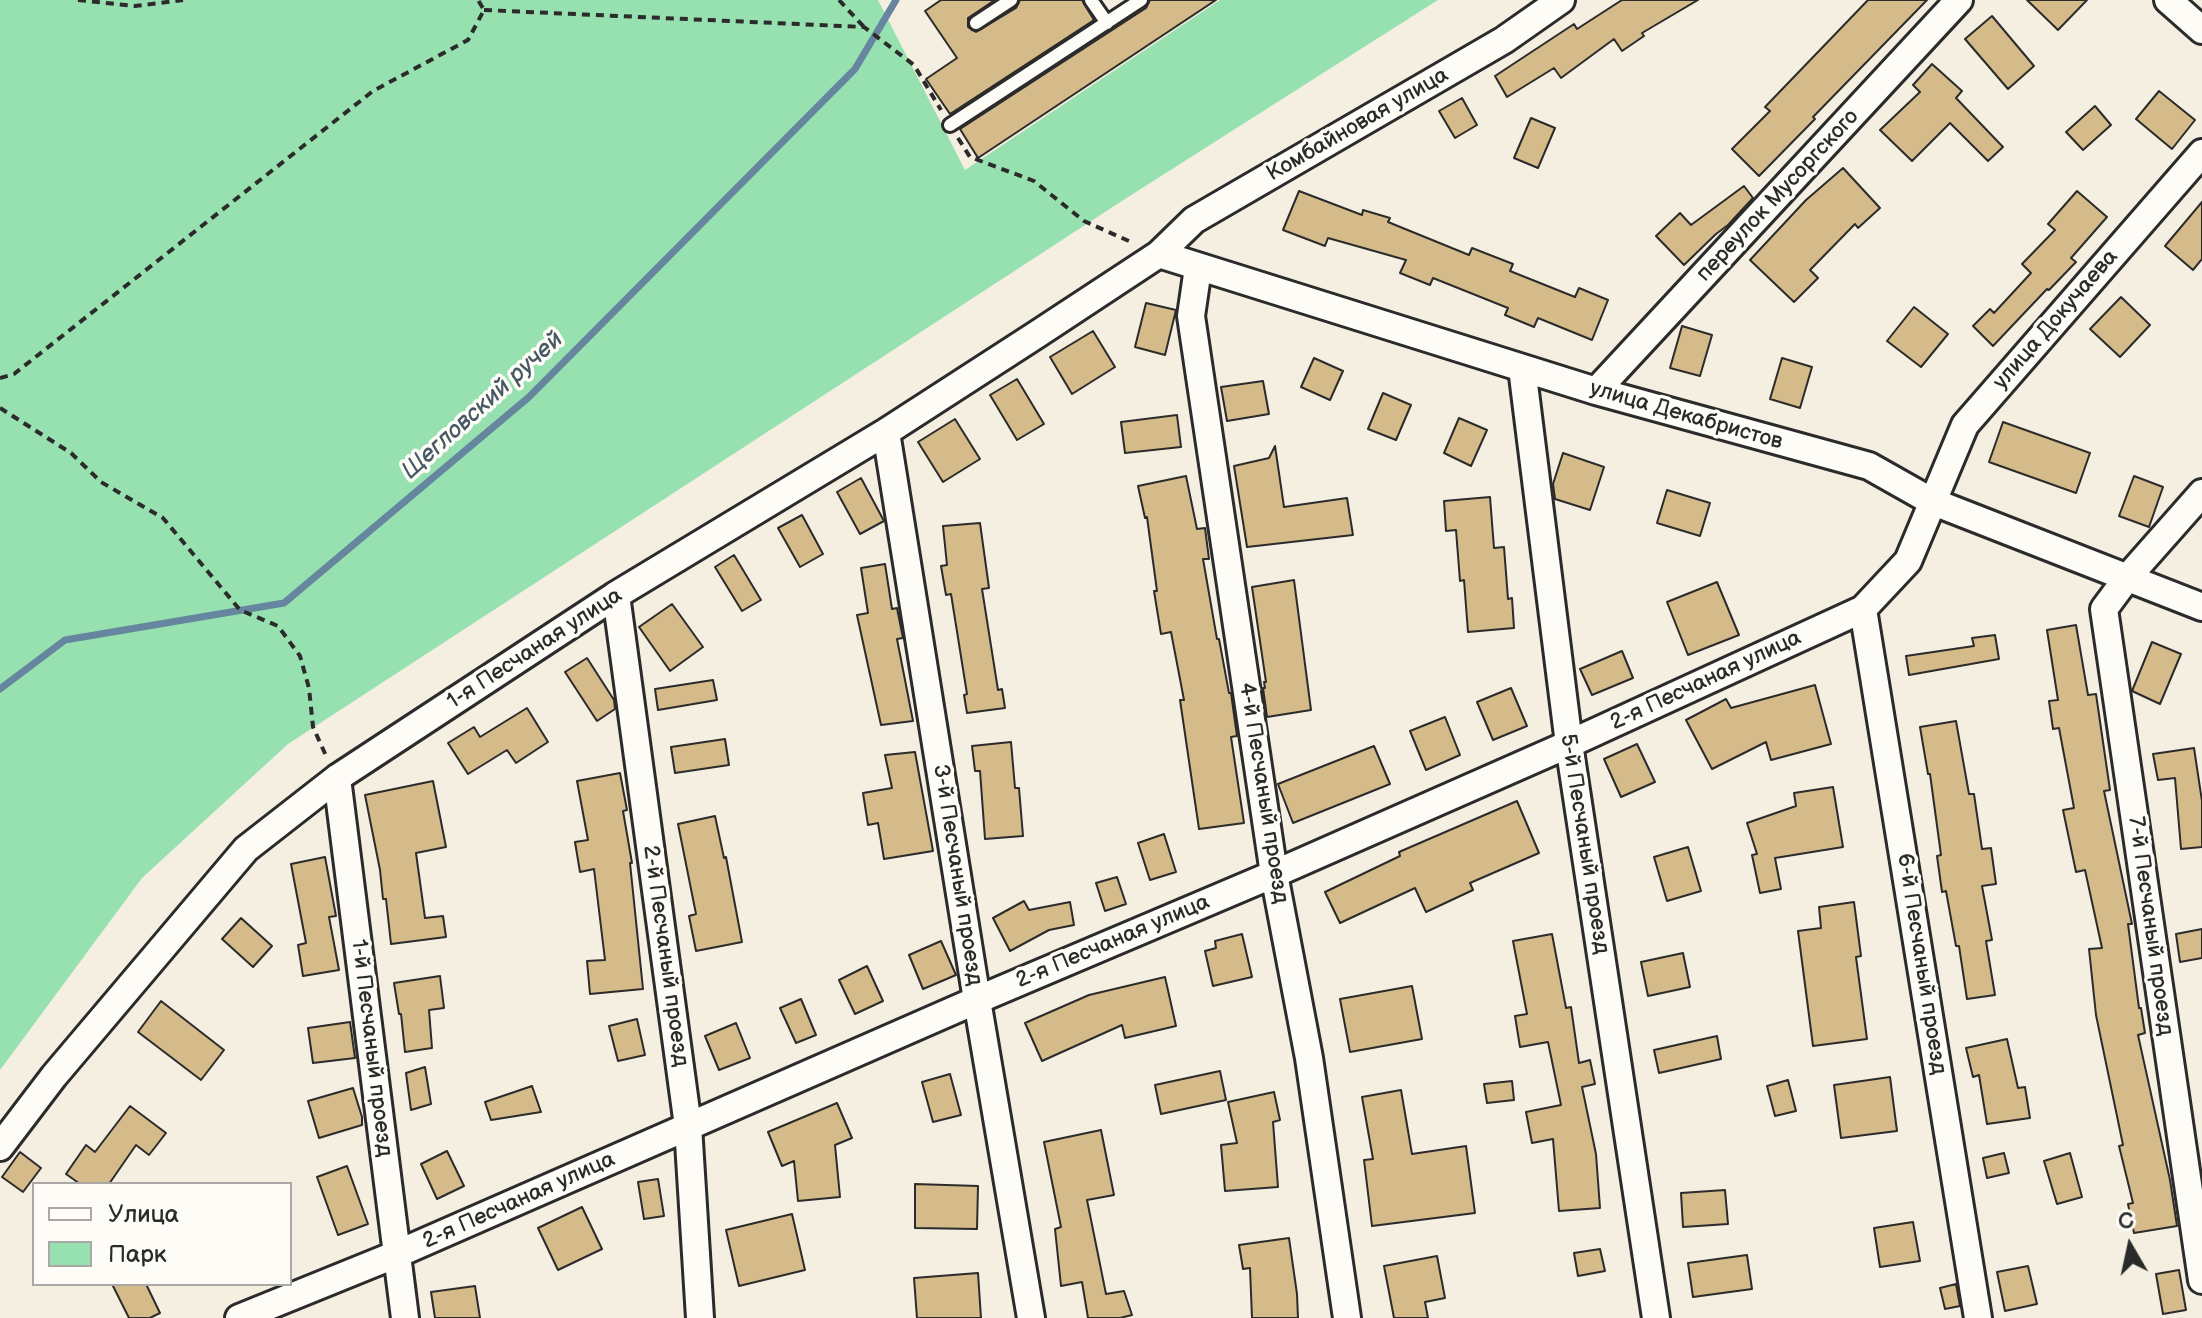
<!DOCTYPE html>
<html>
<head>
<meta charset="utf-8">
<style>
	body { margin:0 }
	#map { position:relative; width:2202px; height:1318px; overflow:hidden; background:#f5efe1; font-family:"Balsamiq Sans",sans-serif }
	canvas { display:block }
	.legend { position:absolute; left:32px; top:1182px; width:260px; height:104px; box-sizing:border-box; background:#fdfcf7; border:2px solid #a9a8a5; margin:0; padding:10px 14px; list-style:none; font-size:24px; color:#2b2b2b }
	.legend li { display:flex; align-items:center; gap:16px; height:40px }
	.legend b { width:40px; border:2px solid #a9a8a5 }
	.north { position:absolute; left:2090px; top:1206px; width:80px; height:80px; -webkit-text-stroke:6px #fdfcf7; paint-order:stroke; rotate:351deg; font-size:22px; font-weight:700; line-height:32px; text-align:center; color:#2b2b2b }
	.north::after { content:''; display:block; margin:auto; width:28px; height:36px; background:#2b2b2b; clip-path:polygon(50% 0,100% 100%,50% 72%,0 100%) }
</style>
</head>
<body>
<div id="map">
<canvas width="2202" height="1318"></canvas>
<ul class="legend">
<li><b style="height:10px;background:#fdfcf7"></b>Улица</li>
<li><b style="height:22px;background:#97e0b0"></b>Парк</li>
</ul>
<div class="north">С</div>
</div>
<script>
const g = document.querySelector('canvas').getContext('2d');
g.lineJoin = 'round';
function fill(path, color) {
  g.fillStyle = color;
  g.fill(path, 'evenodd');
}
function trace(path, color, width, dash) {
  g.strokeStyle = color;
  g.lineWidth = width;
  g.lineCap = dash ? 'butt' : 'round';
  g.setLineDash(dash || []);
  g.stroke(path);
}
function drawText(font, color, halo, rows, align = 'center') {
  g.font = font + ' "Balsamiq Sans",sans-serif';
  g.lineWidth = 7;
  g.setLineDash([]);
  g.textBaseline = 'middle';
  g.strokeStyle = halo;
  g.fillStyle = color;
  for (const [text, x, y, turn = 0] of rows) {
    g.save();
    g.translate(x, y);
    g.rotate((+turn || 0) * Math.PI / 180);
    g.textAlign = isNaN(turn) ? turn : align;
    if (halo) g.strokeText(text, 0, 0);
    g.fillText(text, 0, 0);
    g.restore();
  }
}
const green = new Path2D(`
	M0 0H878L965 170 1220 0H1438L1125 199 288 744 142 878 0 1070Z`);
const stream = new Path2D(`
	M0 689 65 640 284 603 529 397 855 69 896 0`);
const building = new Path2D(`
	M941 0H995L968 18V27L976 32 1016 8 1020 0H1082L1094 20 950 114 926 79 957 58 925 11Z
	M1150 0H1216L978 158 960 129 1146 8Z
	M1622 0H1698L1642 33 1644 36 1622 51 1614 39 1561 78 1554 68 1507 97 1495 76 1574 24 1577 29Z
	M1868 0H1927L1813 117 1815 119 1759 176 1732 149 1770 111 1765 107Z
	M2027 0H2087L2058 30Z
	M1992 16 2034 66 2008 89 1965 39Z
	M1932 64 1962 91 1956 98 2003 147 1988 161 1950 123 1912 161 1880 130 1920 92 1913 85Z
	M2159 91 2195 120 2172 149 2136 119Z
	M1462 98 1477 125 1455 138 1439 111Z
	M2095 106 2111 125 2083 150 2066 132Z
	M1531 118 1555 128 1538 168 1514 158Z
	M1843 168 1880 208 1858 228 1855 224 1810 270 1818 278 1794 302 1750 260 1806 200Z
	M1744 186 1753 198 1728 225 1716 234 1684 265 1656 236 1680 213 1691 225Z
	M1299 191 1362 215 1363 210 1390 218 1388 222 1469 255 1472 248 1513 264 1510 271 1575 297 1579 288 1608 300 1592 340 1538 318 1534 327 1505 315 1508 308 1433 278 1430 285 1400 273 1406 260 1328 238 1325 246 1283 230Z
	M2077 191 2107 217 2071 258 2076 262 2049 290 2047 289 1993 346 1973 326 1990 309 1994 313 2031 273 2022 264 2055 230 2048 224Z
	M2202 202V259L2193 270 2165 246Z
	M2121 297 2150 325 2120 357 2090 329Z
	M1146 303 1176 310 1165 355 1135 347Z
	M1914 307 1948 334 1921 367 1887 341Z
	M1682 326 1712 335 1700 376 1670 368Z
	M1093 331 1115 367 1072 394 1050 357Z
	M1314 358 1343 371 1330 400 1301 387Z
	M1782 358 1812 367 1800 408 1770 399Z
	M1017 379 1044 424 1017 440 990 395Z
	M1263 381 1269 414 1227 421 1221 387Z
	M1383 393 1411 405 1396 440 1368 429Z
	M1177 415 1181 447 1125 453 1121 422Z
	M1459 418 1487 430 1471 466 1444 453Z
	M955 419 980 459 943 482 918 442Z
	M2003 422 2090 453 2076 493 1989 462Z
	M1275 446 1284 507 1347 498 1353 535 1247 547 1234 466 1269 458Z
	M1563 453 1604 467 1590 510 1555 499 1553 484Z
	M1186 476 1197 529 1205 528 1209 559H1203L1217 639H1219L1229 693H1231L1237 736 1231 737 1244 823 1199 829 1180 700H1184L1171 632 1161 634 1154 591H1157L1147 517 1145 518 1138 486Z
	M2134 476 2163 487 2149 527 2119 516Z
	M861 478 884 521 860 534 837 492Z
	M1667 490 1710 503 1700 536 1657 523Z
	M1490 497 1494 548 1504 547 1508 599 1512 598 1514 628 1468 632 1464 580 1460 581 1456 530 1446 531 1444 501Z
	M802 515 823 554 800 567 778 528Z
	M980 523 989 588 982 589 998 690 1002 689 1005 708 967 713 964 695 967 694 951 594 946 595 941 566 947 565 943 526Z
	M734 555 761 600 742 611 715 567Z
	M885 564 892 609 897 608 903 638 897 639 913 721 881 725 857 615 868 613 861 568Z
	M1294 580 1311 710 1267 717 1263 688H1265L1264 682H1266L1252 587Z
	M1717 582 1739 635 1688 655 1667 602Z
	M672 604 703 647 670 671 639 627Z
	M2076 625 2088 695 2096 694 2110 790 2104 791 2132 924H2128L2139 1008H2141L2145 1033 2138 1035 2170 1180 2177 1226 2134 1233 2128 1204 2133 1203 2119 1146 2123 1145 2096 1015 2089 949 2102 948 2085 870 2076 872 2063 810 2074 808 2059 728 2053 729 2049 701 2058 700 2047 630Z
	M1995 635 1999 659 1909 675 1906 656 1974 646 1972 638Z
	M2152 642 2181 654 2160 704 2132 691Z
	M1622 651 1633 678 1592 695 1580 669Z
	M587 658 614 700 615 709 597 721 565 672Z
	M713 680 717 700 658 710 655 689Z
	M1815 685 1831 744 1771 760 1766 742 1712 769 1686 720 1726 699 1731 708Z
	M1511 688 1527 726 1493 740 1477 702Z
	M527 708 548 742 516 763 507 750 468 774 448 743 474 727 480 737Z
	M1445 717 1460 755 1426 770 1410 731Z
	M1956 721 1969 794H1974L1982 849 1991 848 1996 884 1982 886 1992 940 1986 941 1995 995 1967 999 1959 946H1956L1946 891 1942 892 1937 856 1941 855 1930 774H1928L1920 727Z
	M725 739 729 765 675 773 671 747Z
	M1011 742 1015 788H1019L1023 836 985 839 980 771H975L972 746Z
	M1637 744 1655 782 1621 797 1604 759Z
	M1374 746 1390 784 1293 823 1278 784Z
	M2194 748 2202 801V847L2181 849 2175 778 2158 780 2153 754Z
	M915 752 933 851 884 859 878 823 868 825 863 793 892 788 885 755Z
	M620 773 627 810 623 811 632 863H630L643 989 590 994 587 961 605 960 594 869 580 872 575 842 588 840 577 781Z
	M433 781 446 847 416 853 425 918 443 916 446 937 391 944 386 899H383L380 870 365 795Z
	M1833 787 1843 847 1775 858 1781 889 1760 893 1752 855 1757 854 1747 823 1796 806 1794 793Z
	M1517 801 1539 853 1470 883 1473 890 1426 912 1415 888 1340 923 1325 892 1400 856 1399 852Z
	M715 816 724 858 726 857 742 942 696 951 689 916 696 914 678 824Z
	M1164 834 1176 872 1150 880 1138 843Z
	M1688 847 1701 891 1667 901 1654 857Z
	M325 857 336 916 329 917 339 970 303 976 298 945 306 943 291 864Z
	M1117 877 1126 904 1105 911 1096 883Z
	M1024 901 1029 910 1070 902 1074 925 1049 930 1010 951 993 918Z
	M1854 902 1861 956 1856 957 1867 1039 1813 1046 1798 931 1821 928 1819 907Z
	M241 918 272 946 253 967 222 939Z
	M2202 929V958L2180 962 2176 934Z
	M1242 934 1252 977 1213 986 1205 951 1216 948 1215 941Z
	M1552 934 1566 1008 1571 1007 1579 1063 1590 1060 1595 1084 1582 1087 1596 1154 1600 1208 1559 1211 1553 1139 1532 1143 1526 1112 1561 1105 1548 1042 1520 1047 1515 1016 1527 1014 1513 941Z
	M941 941 956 975 923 989 909 955Z
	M1683 953 1690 987 1648 996 1641 962Z
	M867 966 883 1001 855 1014 839 980Z
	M440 976 444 1008 429 1010 432 1048 405 1052 401 1014H399L394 983Z
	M1165 977 1176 1026 1125 1038 1122 1025 1042 1061 1025 1023 1089 995Z
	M1412 986 1422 1039 1350 1052 1340 999Z
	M801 999 816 1035 796 1043 780 1008Z
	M161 1001 224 1050 201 1080 138 1032Z
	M637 1019 645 1055 618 1061 609 1026Z
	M350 1022 355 1058 313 1063 308 1028Z
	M736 1023 750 1058 719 1070 705 1036Z
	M1717 1036 1721 1059 1659 1073 1654 1050Z
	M2007 1039 2018 1088 2025 1087 2030 1118 1987 1124 1979 1075 1973 1077 1966 1048Z
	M425 1067 431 1104 411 1110 406 1073Z
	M1220 1071 1226 1100 1161 1114 1155 1085Z
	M950 1074 961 1115 933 1122 922 1082Z
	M1890 1077 1897 1131 1841 1138 1834 1085Z
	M1788 1080 1796 1111 1775 1116 1767 1086Z
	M1512 1081 1514 1100 1487 1103 1484 1084Z
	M532 1086 541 1112 491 1120 485 1102Z
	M353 1088 362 1117V1125L319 1138 308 1101Z
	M1401 1090 1412 1154 1466 1146 1475 1213 1372 1226 1364 1160 1373 1159 1362 1097Z
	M1274 1092 1280 1120 1273 1122 1278 1187 1225 1191 1221 1145 1237 1143 1228 1102Z
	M837 1103 852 1138 835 1145 840 1197 798 1201 794 1161 782 1166 768 1132Z
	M130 1106 166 1133 149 1155 136 1145 109 1184H80L66 1174 86 1145 95 1152Z
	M1101 1130 1114 1195 1087 1200 1106 1294 1124 1291 1132 1315 1120 1318H1088L1082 1282 1061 1286 1055 1229 1061 1227 1044 1142Z
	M447 1151 464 1186 437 1199 421 1164Z
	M20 1152 41 1168 23 1192 2 1177Z
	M2004 1153 2009 1173 1987 1178 1983 1158Z
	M2070 1153 2082 1197 2057 1204 2044 1161Z
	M347 1166 368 1224 338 1235 317 1177Z
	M658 1179 664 1216 644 1219 638 1182Z
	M915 1184 978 1186 977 1229 915 1228Z
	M1725 1190 1728 1224 1683 1227 1681 1193Z
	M582 1207 602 1249 558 1270 538 1228Z
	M792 1214 805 1270 739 1286 726 1230Z
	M1913 1222 1920 1261 1880 1267 1874 1228Z
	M1289 1238 1297 1294 1298 1318H1252L1250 1268 1243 1269 1239 1245Z
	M1600 1249 1605 1271 1578 1276 1574 1253Z
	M1747 1255 1752 1289 1693 1297 1688 1263Z
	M1437 1256 1445 1298 1425 1302 1428 1318H1394L1384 1266Z
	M2028 1266 2037 1304 2005 1311 1997 1272Z
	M2179 1270 2186 1310 2163 1314 2156 1274Z
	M978 1273 981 1318H917L914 1278Z
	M112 1284H146L160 1313 150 1318H129Z
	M1956 1284 1960 1306 1945 1309 1940 1288Z
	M475 1286 480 1318H435L431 1292Z`);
const path = new Path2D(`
	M78 0 135 6 183 0
	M839 0 864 27
	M484 10 864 27 914 65 941 110
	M958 138 970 157 1034 181 1084 221 1131 242
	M0 378 14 374 373 91 468 40 484 10 478 0
	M0 408 71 453 101 482 163 518 240 610 278 626 300 656 309 688 313 727 327 758`);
const lane = new Path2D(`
	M1091 0 1107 23
	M976 23 1011 0
	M950 125 1141 0`);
const street = new Path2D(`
	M2168 0 2202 30
	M1159 254 1596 391 1869 466 1931 501 2202 607
	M1198 268 1191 316 1274 874 1309 1058 1347 1318
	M1522 368 1569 744 1656 1318
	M1596 391 1959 0
	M886 432 977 1000 1031 1318
	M2202 493 2127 578 2104 609 2202 1280
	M616 595 688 1126 700 1318
	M1863 609 1978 1318
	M337 778 405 1318
	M0 1147 54 1076 246 849 337 778 616 595 886 432 1036 335 1159 254 1194 220 1504 40 1561 0
	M239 1318 397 1254 977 1000 1274 874 1569 744 1863 609 1908 561 1965 425 2202 153`);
const streetNames = [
	["Комбайновая улица",1358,125,-30],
	["переулок Мусоргского",1778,196,-47],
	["улица Докучаева",2056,320,-49],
	["улица Декабристов",1686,416,16],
	["1-я Песчаная улица",535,649,-33],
	["2-я Песчаная улица",1706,681,-25],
	["4-й Песчаный проезд",1263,793,81],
	["5-й Песчаный проезд",1584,844,81],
	["3-й Песчаный проезд",957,875,81],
	["7-й Песчаный проезд",2150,926,82],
	["2-я Песчаная улица",1113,942,-23],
	["2-й Песчаный проезд",665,956,82],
	["6-й Песчаный проезд",1921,964,81],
	["1-й Песчаный проезд",371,1048,83],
	["2-я Песчаная улица",519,1201,-24]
];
const waterNames = [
	["Щегловский ручей",483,406,-42]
];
fill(green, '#97e0b0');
trace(stream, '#66859e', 7);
fill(building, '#d5ba8a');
trace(building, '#2b2b2b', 2);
trace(lane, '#2b2b2b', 18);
trace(street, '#2b2b2b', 32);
trace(path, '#2b2b2b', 4, [8, 6]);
trace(lane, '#fdfcf7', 12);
trace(street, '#fdfcf7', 26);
drawText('22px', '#2b2b2b', '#fdfcf7', streetNames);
drawText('italic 24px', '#485864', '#fdfcf7', waterNames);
</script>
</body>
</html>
